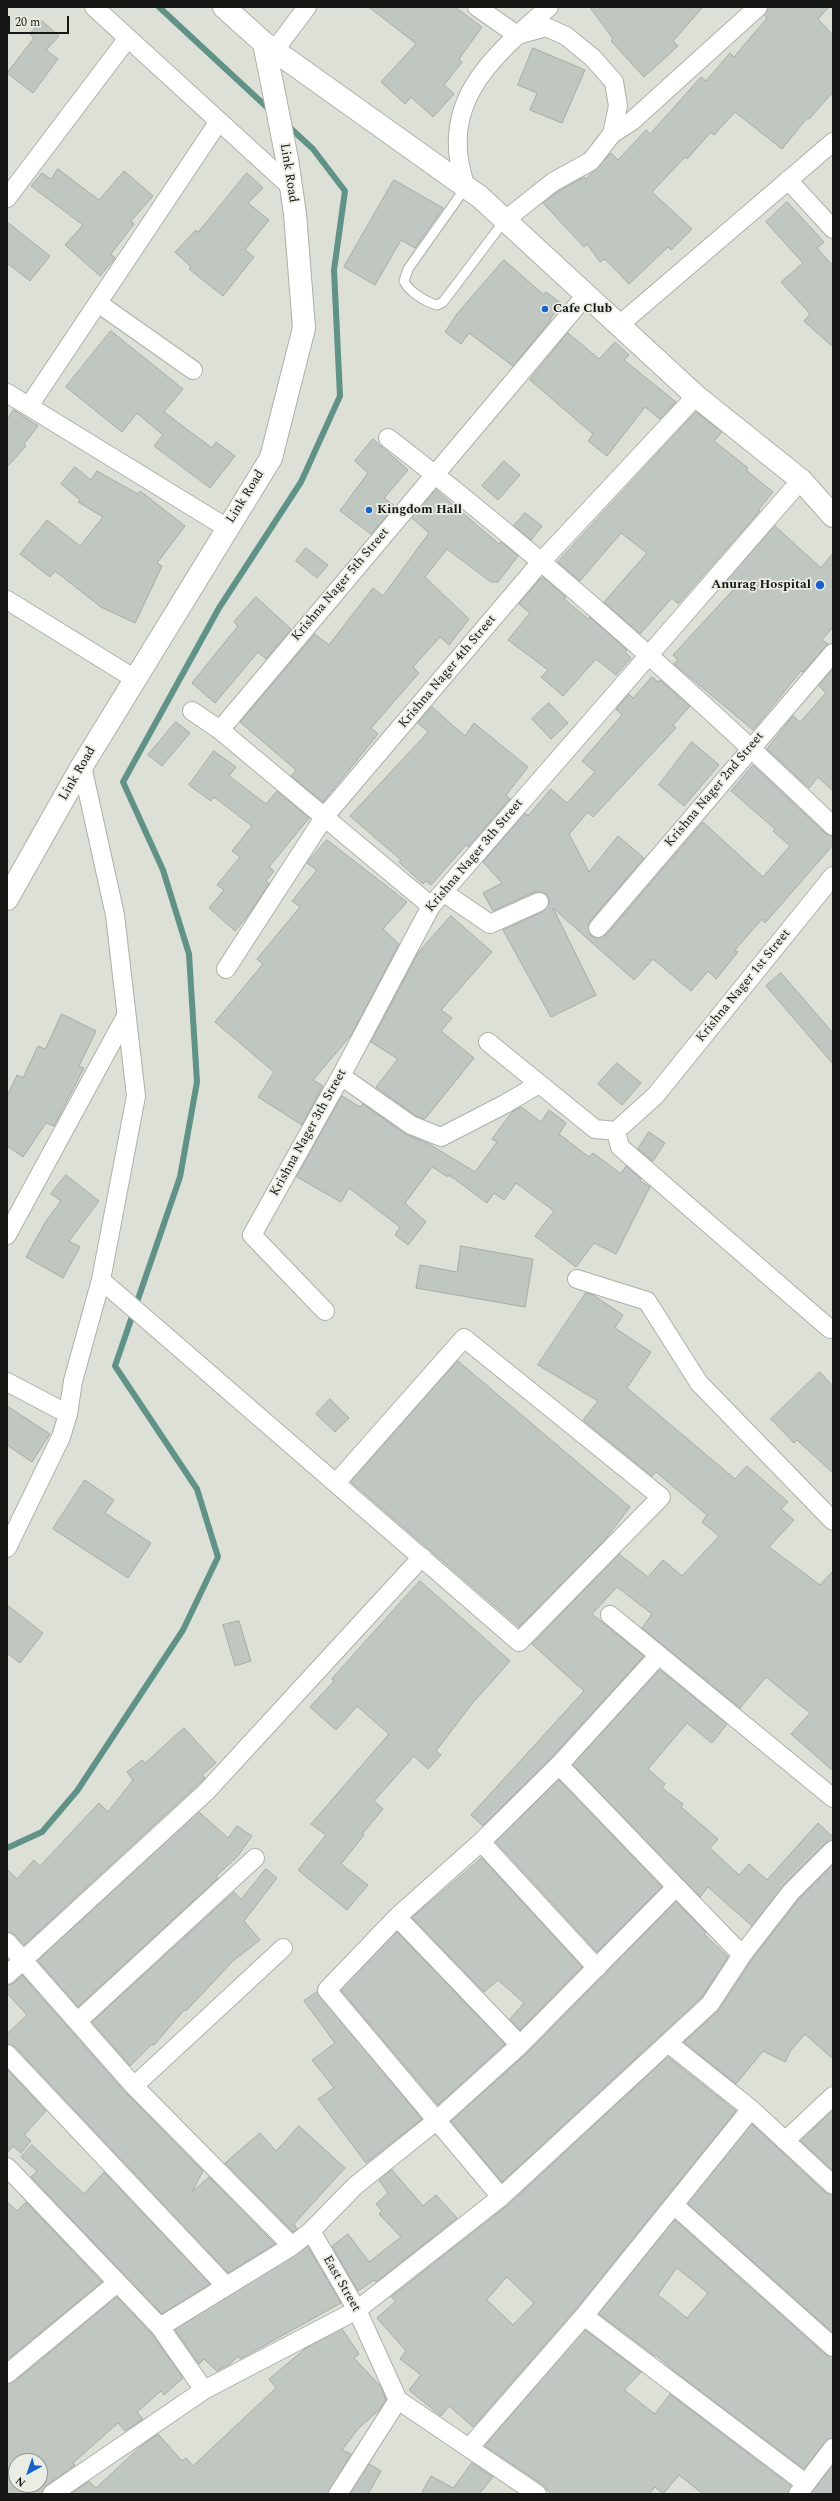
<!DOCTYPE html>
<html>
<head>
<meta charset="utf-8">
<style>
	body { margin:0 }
	#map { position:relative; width:840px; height:2501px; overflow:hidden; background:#dce0d7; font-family:Spectral,serif }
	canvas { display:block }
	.frame { position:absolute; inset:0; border:8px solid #161714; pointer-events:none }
	.north { position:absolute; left:8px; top:2453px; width:40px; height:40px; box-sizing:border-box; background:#e9ede4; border:1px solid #959791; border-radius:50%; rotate:220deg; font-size:11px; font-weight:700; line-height:16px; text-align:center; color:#161714 }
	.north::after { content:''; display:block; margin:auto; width:14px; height:18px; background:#1961cc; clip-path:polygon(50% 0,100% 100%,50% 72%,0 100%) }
	.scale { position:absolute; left:8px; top:16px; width:61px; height:18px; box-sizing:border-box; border:2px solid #161714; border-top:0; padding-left:5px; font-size:12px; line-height:14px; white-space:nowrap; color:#161714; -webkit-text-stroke:3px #e9ede4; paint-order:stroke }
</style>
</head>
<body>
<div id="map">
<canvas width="840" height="2501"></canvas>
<div class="frame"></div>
<div class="north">N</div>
<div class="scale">20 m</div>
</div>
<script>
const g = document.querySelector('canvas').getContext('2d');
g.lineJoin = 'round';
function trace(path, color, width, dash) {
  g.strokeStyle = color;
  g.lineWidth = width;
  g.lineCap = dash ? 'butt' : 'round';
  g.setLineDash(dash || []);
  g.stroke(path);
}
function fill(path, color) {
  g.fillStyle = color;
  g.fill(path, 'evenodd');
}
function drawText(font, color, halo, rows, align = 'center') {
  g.font = font + ' Spectral,serif';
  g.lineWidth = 3.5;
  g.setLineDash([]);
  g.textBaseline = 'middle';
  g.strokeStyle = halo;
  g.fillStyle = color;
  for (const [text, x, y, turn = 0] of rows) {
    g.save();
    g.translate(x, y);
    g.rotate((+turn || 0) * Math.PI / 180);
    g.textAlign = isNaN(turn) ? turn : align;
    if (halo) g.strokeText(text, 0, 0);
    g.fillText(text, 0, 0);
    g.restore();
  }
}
const stream = new Path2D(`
	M159 7 271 111
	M7 1848 42 1832 77 1791 183 1630 218 1557 197 1489 115 1366 180 1177 197 1082 189 954 163 870 123 782 219 608 301 482 340 396 334 270 345 191 313 149 287 125`);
const building = new Path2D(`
	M369 7H455L482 27 459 59 462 62 444 85 454 94 433 117 411 97 405 104 381 82 416 44Z
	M590 7H703L673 41 678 46 644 77 611 41 613 39Z
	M771 7H829L818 19 833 35V92L809 119 807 118 782 149 735 112 714 135 711 132 687 159 685 157 652 192 692 229 671 250 668 247 629 284 605 259 600 262 587 244 584 247 543 203 559 191 584 177 586 179 611 153 618 160 646 130 650 134 701 77 706 81 730 53 734 57 767 18 764 15Z
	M42 21 59 36 46 50 58 59 33 93 7 73 34 38 30 34Z
	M533 48 585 70 562 123 530 110 537 93 518 85Z
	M58 169 99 200 124 171 153 196 131 221 134 224 111 254 115 258 100 276 65 245 83 225 31 186 42 173 51 179Z
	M247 173 263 188 248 203 269 220 245 250 254 257 223 296 189 269 191 267 175 252 196 230 198 232Z
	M394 180 443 208 415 248 401 240 375 285 344 267Z
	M787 202 824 242 817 248 833 266V347L804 321 810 314 781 282 803 263 766 222Z
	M7 222 50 256 30 281 7 263Z
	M504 260 544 295 546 292 562 304 550 319 551 320 513 366 469 333 461 344 445 332 457 314Z
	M111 331 183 389 164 412 212 448 216 442 235 456 210 488 154 446 163 435 137 413 122 432 66 387Z
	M568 333 599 359 615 342 629 355 624 360 676 402 660 419 645 407 607 456 588 441 593 434 530 380Z
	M14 410 38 426 24 444 26 446 7 467V419Z
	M696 412 722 432 714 441 748 468 746 470 773 492 758 510 760 511 678 604 672 598 640 634 604 602 647 553 621 533 580 581 558 562Z
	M373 439 408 470 384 498 395 506 371 534 340 511 368 473 355 461Z
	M504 461 520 475 498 500 482 486Z
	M75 467 91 480 97 471 138 494 140 491 185 526 157 563 162 566 135 623 101 607 55 571 50 577 20 554 47 520 80 546 103 517 78 502 80 500 61 484Z
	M436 490 499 544 501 542 518 556 498 582H491L447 549 425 577 469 619 449 645 440 637 413 667 419 673 371 728 378 734 323 802 291 776 296 770 240 722 315 634 329 645 373 588 383 596 429 533 412 518Z
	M525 513 542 526 531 540 514 526Z
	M775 526 821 568 833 553V627L822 640 828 644 803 672 801 671 753 730 674 664 678 660 673 655 733 590 724 584Z
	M306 548 328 565 317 578 296 561Z
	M544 578 566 597 564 599 588 619 590 617 627 650 625 652 631 658 616 675 596 659 563 696 541 677 548 670 508 640 530 613 519 604 540 579Z
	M256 597 291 629 266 659 258 652 215 703 192 683 238 626 234 622Z
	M833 669V791L818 777 809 788 767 749 793 716 800 722 826 693 819 686Z
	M652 677 658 682 660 680 690 706 673 725 676 728 593 817 588 812 569 834 589 872 618 836 644 858 590 921 588 926 591 936 596 938 606 935 703 822 763 877 790 846 773 831 775 829 731 791 753 765 826 834 833 836V845L765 923 762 919 735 950 738 952 716 979 708 971 691 991 653 959 634 980 553 908 596 995 551 1017 503 930 544 911 549 903V898L545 893 535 892 493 911 483 893 502 883 483 862 525 813 528 816 551 789 567 803 595 772 582 761 622 715 616 709 629 694 633 698Z
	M549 703 568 723 551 739 532 719Z
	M432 707 465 736 474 723 528 767 506 795 510 799 468 847 466 845 431 885 426 881 423 884 399 862 401 860 350 816 428 732 418 723Z
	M176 722 190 733 162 766 148 755Z
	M692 742 719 765 684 806 659 785Z
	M214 751 236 767 229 776 266 804 277 791 309 818 269 867 274 871 266 881 269 884 246 918 235 931 209 908 224 890 217 885 240 857 232 851 252 826 214 797 211 801 189 785Z
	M327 840 407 902 383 929 399 944 352 1034 313 1080 323 1086 302 1125 258 1097 274 1072 215 1022 263 964 257 959 300 907 292 901 317 870 307 863Z
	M451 916 492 952 441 1010 452 1018 441 1031 474 1058 425 1119 416 1116 376 1087 398 1059 371 1042 418 953Z
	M781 973 833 1033V1064L766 986Z
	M62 1014 96 1031 79 1066 84 1068 54 1126 46 1123 23 1157 7 1146V1096L17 1075 23 1078 38 1046 45 1049Z
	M617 1063 641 1083 622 1105 598 1084Z
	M342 1096 360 1107 363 1104 405 1134 429 1144 475 1172 497 1142 492 1139 512 1112 521 1107 541 1122 549 1110 566 1123 559 1134 589 1157 593 1153 621 1174 626 1166 641 1179 640 1181 650 1187 616 1254 594 1243 576 1267 535 1236 554 1211 516 1183 504 1200 494 1193 487 1203 449 1175 448 1177 432 1167 405 1203 426 1222 408 1245 395 1235 400 1227 349 1188 341 1202 297 1177Z
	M649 1132 665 1143 653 1161 638 1149Z
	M66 1175 99 1201 69 1241 80 1247 63 1278 26 1257 46 1221 61 1201 51 1194Z
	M461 1246 533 1259 525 1307 416 1288 420 1265 457 1272Z
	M586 1293 593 1295 623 1315 615 1328 651 1352 627 1388 735 1479 747 1466 788 1502 781 1509 794 1520 769 1547 820 1585 833 1571V1771L791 1734 810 1713 766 1677 740 1708 642 1628 652 1614 617 1587 592 1614 644 1656 551 1758 483 1826 471 1815 584 1691 532 1644 619 1554 648 1577 663 1560 682 1576 719 1536 702 1522 707 1515 656 1472 652 1476 583 1420 598 1401 538 1365Z
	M458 1361 630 1507 603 1542 519 1627 351 1482Z
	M820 1372 833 1386V1473L797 1440 794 1443 771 1419Z
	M330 1399 349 1418 335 1432 316 1414Z
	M7 1406 50 1434 32 1462 7 1445Z
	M85 1480 114 1500 105 1513 151 1543 128 1578 53 1529Z
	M420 1581 510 1661 471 1705 436 1751 441 1755 428 1769 414 1756 374 1801 383 1809 362 1834 364 1835 341 1864 368 1885 347 1910 298 1870 326 1835 311 1824 389 1734 357 1706 336 1730 310 1707 334 1681 332 1679Z
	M7 1605 43 1633 20 1663 7 1653Z
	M239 1621 251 1661 235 1666 223 1625Z
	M660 1670 727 1724 712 1743 687 1723 648 1769 665 1784 662 1788 683 1804 681 1807 718 1839 710 1848 739 1875 749 1864 767 1880 818 1823 833 1837V1840L826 1843 784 1885 752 1926 708 1887 700 1897 573 1765Z
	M184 1728 216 1763 202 1775 205 1778 24 1945 15 1935 7 1932V1869L17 1879 34 1860 40 1866 99 1803 108 1812 133 1780 127 1772 142 1760 145 1763Z
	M559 1780 662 1887 597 1952 496 1842Z
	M199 1812 228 1838 237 1826 252 1836 237 1857 216 1876 218 1878 78 2007 38 1961Z
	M482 1858 582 1967 520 2030 510 2019 524 2003 498 1980 484 1992 412 1918Z
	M833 1865V2059L805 2034 791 2050 785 2062 763 2051 736 2084 684 2042 719 2010 751 1961 799 1899Z
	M266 1869 277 1878 244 1921 260 1940 233 1961 186 2011 184 2010 154 2045 152 2044 130 2066 92 2022 234 1892 241 1899Z
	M676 1902 706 1932 704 1934 728 1957 702 1997 502 2182 451 2121 527 2053Z
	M397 1932 505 2044 438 2105 341 1990Z
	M22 1975 126 2093 203 2171 192 2192 209 2177 275 2244 228 2273 15 2047 7 2044V2034L27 2015 7 1993V1985L14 1983Z
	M317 1992 422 2119 366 2163 318 2099 334 2088 312 2060 335 2043 304 2001Z
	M668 2057 736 2111 576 2309 473 2427 449 2406 441 2416 409 2390 421 2375 400 2359 406 2351 377 2318 396 2301 391 2297 508 2205ZM507 2277 534 2303 513 2325 487 2300Z
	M7 2069 46 2111 24 2135 31 2141 21 2153 13 2146 7 2153Z
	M833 2110V2171L801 2141Z
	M752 2124 826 2193 833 2195V2333L688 2204Z
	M299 2126 345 2168 294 2224 297 2229 293 2232 225 2163 260 2133 276 2151Z
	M32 2145 84 2194 104 2172 210 2284 162 2314 31 2177 37 2171 21 2157Z
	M392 2170 423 2206 436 2195 457 2218 376 2282 374 2280 358 2291 332 2246 348 2234 369 2262 401 2237 379 2214 382 2211 376 2204 388 2193 379 2180Z
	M7 2202 17 2211 26 2202 102 2282 7 2360Z
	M675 2220 826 2355 833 2357V2438L825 2442 804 2469 674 2371 656 2355 655 2356 599 2314ZM677 2268 708 2293 687 2318 658 2295Z
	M308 2247 341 2303 240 2359 238 2356 230 2364 217 2371 204 2359 199 2364 175 2330Z
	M117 2297 152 2334 183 2378 164 2395 161 2391 137 2412 143 2419 125 2431 118 2423 73 2463 75 2465 46 2486 42 2494H7V2384L14 2382ZM16 2461H40V2485H16Z
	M342 2329 359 2354 354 2358 381 2387 386 2399 379 2410 358 2429 342 2450 351 2454 328 2494H71L89 2481 96 2488 140 2447 158 2434 182 2461 186 2458 193 2466 276 2388 269 2379 306 2348Z
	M585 2330 641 2372 624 2390 655 2414 670 2394 791 2486 788 2494H703L679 2475 663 2494 655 2487 649 2494H551L543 2485 485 2446Z
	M472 2463 493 2477 479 2494H421L431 2476 453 2488Z
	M369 2464 381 2471 368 2494H350Z
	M833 2465V2494H811Z`);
const lane = new Path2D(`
	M466 187 408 269 404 281C409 292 426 302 437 305L443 302 505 220`);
const street = new Path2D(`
	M94 7 290 186
	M477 7 517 35 546 27 566 36 593 58 614 82 618 106 612 134 591 161 553 182 505 220
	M274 51 307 7
	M612 134 632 121 758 7
	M788 180 833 229
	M466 187C436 103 492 57 549 7
	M7 198 128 38
	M98 303 193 370
	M618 326 833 142
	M7 393 227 528
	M29 406 219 121
	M388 438C544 558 691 690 833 826
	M7 600 135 679
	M192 711 220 730 431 906
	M220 730 586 295
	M443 892 490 924 539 902
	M598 928 833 653
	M226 969 325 816 540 563 696 396
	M488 1042 595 1129 616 1131 620 1147 830 1329
	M341 1076 411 1125 441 1137 505 1104 539 1084
	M616 1131 655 1096 833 876
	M7 1235 126 1016
	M577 1279 647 1301 699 1383 833 1521
	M101 1280 519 1642 661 1497 464 1338 336 1483
	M325 1311 252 1235 341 1076 431 906 801 480
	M7 1382 68 1414
	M7 1548 61 1437 68 1414 73 1381 101 1280 136 1096 115 915 82 766
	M610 1615 833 1798
	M559 1765 658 1656
	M481 1842 597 1968
	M397 1917 520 2045
	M7 1942 134 2086 292 2246
	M7 1975 206 1792 422 1557
	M78 2021 255 1858
	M668 2043 751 2109 833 2185
	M7 2054 226 2286
	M134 2086 283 1948
	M785 2141 833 2096
	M7 2167 160 2327 204 2390
	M501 2197 327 1990 397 1917 481 1842 559 1765 742 1955
	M674 2205 833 2347
	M311 2231 355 2186 436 2121 520 2045 675 1888
	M584 2316 805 2483
	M160 2327 292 2246 311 2231 357 2310 398 2400 338 2494
	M7 2374 117 2283
	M398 2400 537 2494
	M469 2448 584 2316 751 2109
	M52 2494 204 2390 357 2310 501 2197 710 2004 742 1955 791 1892 833 1850
	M798 2494 833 2448`);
const secondary = new Path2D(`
	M224 7 264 43 480 197 696 396 801 480 833 516
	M7 899 82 766 271 458 304 328 295 214 287 159 264 43`);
const markers = [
	[545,309,4,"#1961cc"],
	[369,510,4,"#1961cc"],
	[820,585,5,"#1961cc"]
];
const streetNames = [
	["Link Road",288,173,81],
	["Link Road",246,497,-58],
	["Krishna Nager 5th Street",341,585,-50],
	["Krishna Nager 4th Street",448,672,-50],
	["Link Road",78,774,-60],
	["Krishna Nager 2nd Street",715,790,-50],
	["Krishna Nager 3th Street",475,856,-50],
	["Krishna Nager 1st Street",744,986,-51],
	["Krishna Nager 3th Street",309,1133,-61],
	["East Street",341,2284,60]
];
const poiNames = [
	["Cafe Club",553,309],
	["Kingdom Hall",377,510],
	["Anurag Hospital",811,585,"right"]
];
trace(stream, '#609287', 6);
fill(building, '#bfc7c0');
trace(building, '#a5aca6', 1);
trace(lane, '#adb0a8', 11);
trace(street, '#adb0a8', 20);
trace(secondary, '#adb0a8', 24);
trace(lane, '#fff', 9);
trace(street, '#fff', 18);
trace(secondary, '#fff', 22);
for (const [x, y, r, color] of markers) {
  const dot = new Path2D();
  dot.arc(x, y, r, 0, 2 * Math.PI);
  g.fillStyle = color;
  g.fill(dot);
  trace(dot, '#e9ede4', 1.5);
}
drawText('13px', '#161714', '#e9ede4', streetNames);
drawText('bold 13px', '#161714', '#e9ede4', poiNames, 'left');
</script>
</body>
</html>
